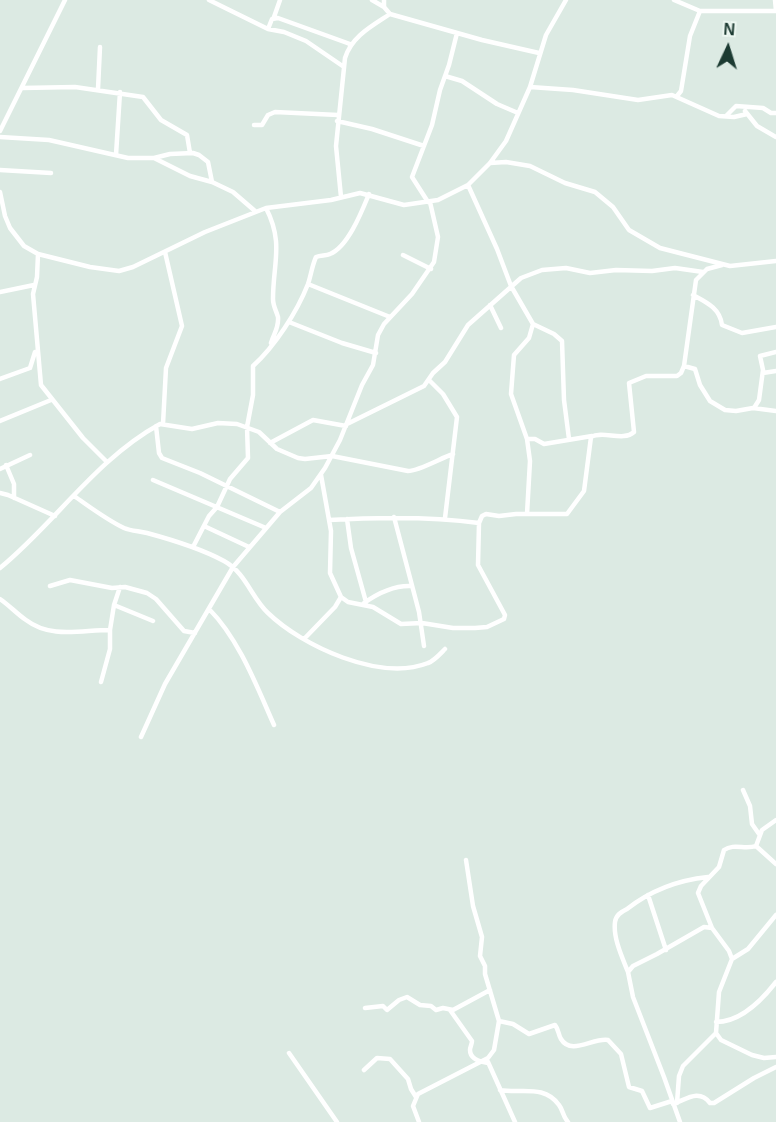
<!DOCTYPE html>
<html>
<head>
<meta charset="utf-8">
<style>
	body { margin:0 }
	#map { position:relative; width:776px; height:1122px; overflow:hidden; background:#dceae3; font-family:Arial,sans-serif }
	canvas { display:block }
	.north { position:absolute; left:698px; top:18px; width:60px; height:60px; -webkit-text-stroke:4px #ecf7f1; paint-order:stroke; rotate:4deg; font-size:16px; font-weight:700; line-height:24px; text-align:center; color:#1c3b32 }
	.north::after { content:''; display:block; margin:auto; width:21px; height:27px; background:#1c3b32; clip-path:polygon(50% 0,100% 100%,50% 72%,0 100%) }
</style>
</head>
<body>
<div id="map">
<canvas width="776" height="1122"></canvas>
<div class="north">N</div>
</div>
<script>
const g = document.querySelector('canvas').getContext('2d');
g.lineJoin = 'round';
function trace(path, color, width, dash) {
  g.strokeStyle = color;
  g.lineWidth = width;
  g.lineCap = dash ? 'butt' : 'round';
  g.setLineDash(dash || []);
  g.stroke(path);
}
const street = new Path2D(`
	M209 0 268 29 284 32 306 41 344 67
	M372 0 384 7
	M384 0V7L390 14 482 40 539 53
	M674 0 700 11H776
	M775 0 776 11
	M274 17 280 0
	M268 29 272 19 278 18 350 44V47
	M445 76 462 81 497 104 518 113
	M530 87 573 90 638 100 672 95 719 116 734 117 747 114
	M22 88 75 87 143 97 161 120 187 135 190 153
	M98 89 100 47
	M677 96 681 91 690 36 700 11
	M745 111 757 126 776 137
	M727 115 736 106 763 108 771 113H776
	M337 121 372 129 424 146
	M254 125H262L268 115 275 112 338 115
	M0 131 65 0
	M0 137 49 140 128 158H154L170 154 193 153 199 155 208 162 212 182 233 192 255 211
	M116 155 120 92
	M154 158 190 176 212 182
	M490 163 506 162 530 166 565 183 595 192 613 207 629 230 660 248 730 266 776 261
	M0 170 51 173
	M468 185 497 249 511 286 533 324 529 338 514 355 511 394 527 439 530 461 527 514
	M0 192 5 216 10 228 24 246 38 254 90 267 119 271 133 267 205 232 266 208 331 200 360 193 404 205 438 200 468 185 490 163 506 141 530 87 546 35 566 0
	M341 197 336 146 345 58C352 36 372 26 390 14
	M428 202 412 177 432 125 440 90 449 65 457 33
	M266 208C284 243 273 263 273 299 273 306 276 310 278 317 279 328 274 333 271 343
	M38 254 37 277 33 294 41 385 83 438 107 462
	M403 255 431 269
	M308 284 390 317
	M0 292 34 285
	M693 295C706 302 720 308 722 325L742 333 776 327
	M490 305 501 328
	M289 322 342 343 376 353
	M533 324 554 334 562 341 564 400 569 439
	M684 366 695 369 700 385 710 401 725 410 736 411 753 408 776 411
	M763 373 776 371
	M0 379 30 368 35 352
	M429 380 443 394 457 417 445 518
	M754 408 759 400 763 370 760 356 776 352
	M0 421 51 400
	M163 424 166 368 182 326 165 252
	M347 424 424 386 433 373 445 362 468 325 521 278 542 270 566 268 590 273 616 270 652 271 675 268 703 272
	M156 426 159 453 162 458 200 473 280 512
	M527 439H535L544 444 592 436
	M270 443 313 420 346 426
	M6 465 14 484V498
	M0 469 30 455
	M321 475 331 531 330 573 341 597 348 602 373 607 401 624 422 623 453 628H475L487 627 504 619 505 615 478 565 479 523 482 516 486 514 499 516 516 514H567L584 491 591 437C603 430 623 442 634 432L629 383 646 376H677L681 373 684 366 696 280 707 269 722 265
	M153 480 266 528
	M0 493 8 495 55 516
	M74 496C90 507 107 520 124 528 131 531 139 531 147 533 173 540 200 548 224 561 246 573 251 597 268 613 302 646 380 682 428 663 434 661 440 654 445 649
	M394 517 419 612 424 646
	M347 519 351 548 366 602
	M329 520C379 517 429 516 479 523
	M204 526 249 547
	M193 547 209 516 217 507 230 479 248 458 247 427 253 395V366C275 346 297 312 308 284 311 275 312 266 316 257 321 255 326 256 330 254 348 247 362 211 369 194
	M0 568C55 523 96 459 160 424L192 429 218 423 237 424 259 432 277 449 298 458 305 459 332 456 408 471C419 471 441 458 453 454
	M50 586 70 580 112 588 125 587 147 593 156 599 184 631 195 633
	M0 599C9 605 17 614 26 620 51 639 81 630 110 630
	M364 603C378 593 395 585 412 586
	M114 605 153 621
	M209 609C239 639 257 687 274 725
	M304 639 335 607 341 597
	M101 682 110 649V630L114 605 120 587
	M141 737 165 684 233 567 280 512 311 488 325 468 340 440 362 385 373 365 378 335 384 324 412 294 434 262 438 237 430 202
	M743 790 750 806 752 824 759 834
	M776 820 762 830 756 846C745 850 734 843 724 850L719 867 701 886 698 893 712 928 729 951 732 959 719 992 716 1033 721 1040 752 1055 764 1058 776 1057
	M756 846 776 864
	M648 895 666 950
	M732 959 748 949 776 915
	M628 972C622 957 613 938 615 922 616 915 621 912 627 909 650 891 679 880 708 877
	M365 1008 383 1006 387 1010 399 1000 407 997 420 1005 431 1006 436 1010 443 1008 453 1010 490 990
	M450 1010 472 1041C472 1044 470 1047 470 1050 470 1059 481 1062 488 1063
	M499 1021 513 1024 529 1034 555 1025C559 1030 558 1034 561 1039 571 1056 594 1037 608 1040L621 1054 629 1087 642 1091 650 1108 672 1101
	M716 1022C741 1022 762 1000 776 982
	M289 1053 337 1122
	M488 1062 515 1122
	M364 1070 377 1058 390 1059 408 1079 411 1089 416 1097
	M500 1090C521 1094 544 1084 559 1105 563 1110 563 1117 568 1122
	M677 1103 679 1076 683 1066 716 1033
	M673 1104C687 1099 699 1089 710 1103H714L754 1078 776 1067
	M419 1122 413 1106 418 1094 488 1058 494 1050 499 1021 485 974V966L480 956 482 937 473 906 466 860
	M680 1122 664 1077 633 997 628 972 633 966 657 954 704 927 712 928`);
trace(street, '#fff', 4.5);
</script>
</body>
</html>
